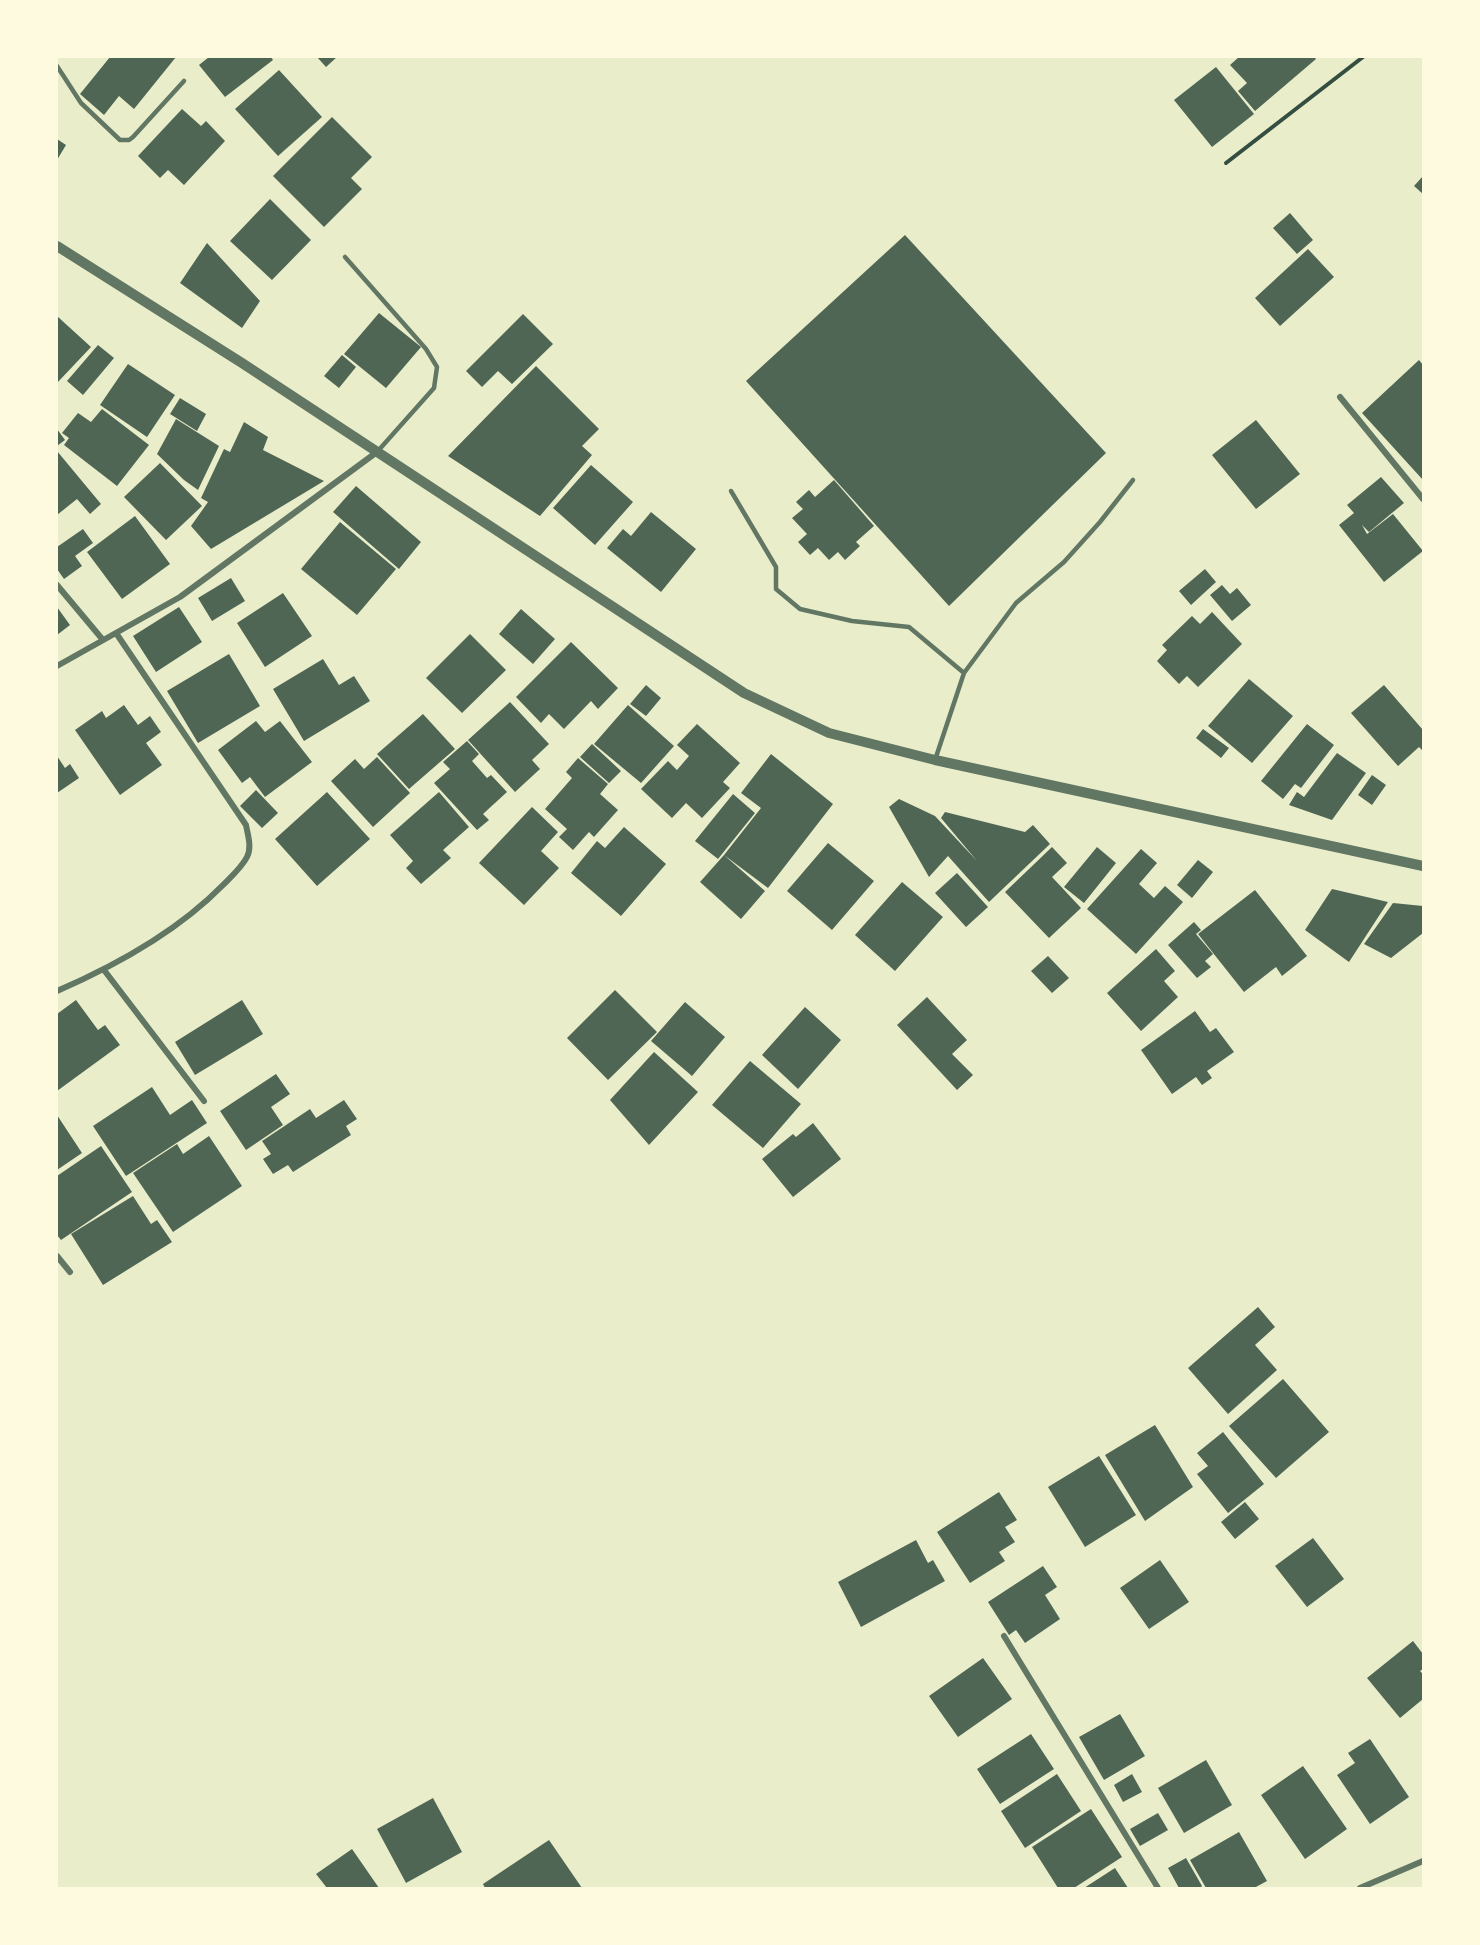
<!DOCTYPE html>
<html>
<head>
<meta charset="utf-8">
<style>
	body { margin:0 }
	#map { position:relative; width:1480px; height:1945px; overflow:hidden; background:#e9edc9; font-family:"PT Sans",sans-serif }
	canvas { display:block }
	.frame { position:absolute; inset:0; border:58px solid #fefae0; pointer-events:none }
</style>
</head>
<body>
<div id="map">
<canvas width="1480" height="1945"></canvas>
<div class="frame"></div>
</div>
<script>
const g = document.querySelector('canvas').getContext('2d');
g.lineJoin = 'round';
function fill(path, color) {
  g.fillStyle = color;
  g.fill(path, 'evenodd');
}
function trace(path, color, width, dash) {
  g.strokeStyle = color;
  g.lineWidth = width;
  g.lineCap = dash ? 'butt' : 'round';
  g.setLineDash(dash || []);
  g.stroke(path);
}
const building = new Path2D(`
	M110 57H176L134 109 119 96 104 115 80 94Z
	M209 57H271L273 60 225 97 199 65Z
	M317 57H337L326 67Z
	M1239 57H1314L1316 59 1255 111 1238 91 1247 83 1230 65Z
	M1216 67 1254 114 1212 147 1174 100Z
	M279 70 322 117 278 156 235 109Z
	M182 109 201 126 206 121 225 141 184 185 168 170 160 178 138 156Z
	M332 117 372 157 351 178 362 189 324 227 273 176Z
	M57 139 66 145 57 160Z
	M1423 176V194L1414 186Z
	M270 199 311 240 272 280 230 241Z
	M1290 213 1313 240 1297 254 1273 228Z
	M905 235 1106 453 949 606 746 381Z
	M207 243 260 301 242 328 180 283Z
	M1308 249 1334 277 1280 326 1255 298Z
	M379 313 421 347 386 388 344 354Z
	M523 314 553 344 512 384 498 371 482 387 466 371Z
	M57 316 91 347 57 383Z
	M98 345 114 358 83 395 67 381Z
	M342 355 356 367 339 388 324 376Z
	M1419 360 1423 365V480L1362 413Z
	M128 364 175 395 147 437 100 405Z
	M536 366 599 429 582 446 592 455 540 516 448 456Z
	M180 398 206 414 197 431 170 414Z
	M102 409 149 445 117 486 64 445 69 438 62 433 78 413 91 422Z
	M176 419 219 446 198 490 184 480 157 454Z
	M1256 420 1300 474 1256 509 1212 455Z
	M244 422 268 437 263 450 324 481 211 549 191 526 208 502 201 498 224 449 230 452Z
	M57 429 65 440 57 446Z
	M57 451 101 504 90 514 77 499 57 515Z
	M160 463 202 506 166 540 124 497Z
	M591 465 633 502 595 545 553 508Z
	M1381 477 1404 503 1369 532 1362 525 1367 534 1393 514 1423 551 1384 582 1339 525 1354 513 1347 505Z
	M834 480 874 526 856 542 860 546 845 560 838 552 829 560 818 548 810 555 798 542 807 534 792 518 803 509 796 502 809 490 815 497Z
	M356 486 421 542 399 569 333 512Z
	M651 512 696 549 661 592 607 548 623 529 631 536Z
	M135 516 170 564 122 599 87 552Z
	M340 522 396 569 357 615 301 569Z
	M83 529 93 543 75 556 82 566 64 579 57 569V547Z
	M1205 569 1216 582 1191 605 1179 591Z
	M231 578 245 601 212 621 198 598Z
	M1222 585 1230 594 1237 588 1251 605 1232 621 1210 595Z
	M283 593 312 636 265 667 237 623Z
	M57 607 70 625 57 635Z
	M179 607 202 642 156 672 133 636Z
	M521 609 555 639 533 664 499 634Z
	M1212 612 1242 644 1198 687 1187 676 1179 684 1157 661 1167 650 1162 645 1192 616 1200 624Z
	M470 634 506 670 462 713 426 678Z
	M571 642 618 688 598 709 591 701 564 729 549 714 541 723 516 697Z
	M229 654 260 706 198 743 167 691Z
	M323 659 339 685 354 676 370 701 304 741 273 689Z
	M1249 679 1293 716 1252 763 1208 726Z
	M646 685 661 698 646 716 630 704Z
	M1384 685 1423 730V751L1419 747 1398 766 1351 713Z
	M510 702 549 744 532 760 540 769 515 792 468 740Z
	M124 705 138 725 150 716 161 732 146 743 162 765 120 795 75 730 102 711 106 718Z
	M628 705 674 746 641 783 594 744Z
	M423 714 455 749 409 789 377 754Z
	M256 721 265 732 280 721 312 762 265 797 250 777 242 783 218 750Z
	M697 724 740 763 723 782 730 788 702 818 686 803 672 818 641 789 668 761 677 770 689 756 677 745Z
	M1307 724 1334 745 1301 788 1295 784 1283 799 1261 781Z
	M1203 729 1229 748 1221 758 1196 738Z
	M467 741 479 754 472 761 487 778 491 775 507 792 483 814 489 820 477 830 434 783 450 769 443 762Z
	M592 744 621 771 609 783 580 757Z
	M1337 753 1366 773 1332 820 1289 805 1297 792 1304 797Z
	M771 754 833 804 768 888 724 855 761 808 741 793Z
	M57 756 65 768 70 764 79 778 57 793Z
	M377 757 410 793 373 827 331 781 355 759 364 769Z
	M578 758 608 784 600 794 618 810 594 837 589 832 573 850 559 837 567 829 545 809 572 778 566 772Z
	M1372 775 1386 785 1372 805 1358 795Z
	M256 790 278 813 262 828 240 806Z
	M327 792 370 839 317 886 275 839Z
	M439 792 469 827 443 850 451 858 421 884 406 868 413 861 390 835Z
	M733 794 755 813 718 859 695 841Z
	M899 799 935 816 977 861 941 818 945 812 1025 832 1033 825 1050 844 989 902 948 856 929 877 889 807Z
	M532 807 558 832 541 851 559 868 524 905 479 863Z
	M624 827 666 864 621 916 571 873 597 841 605 848Z
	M828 843 874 881 832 930 787 891Z
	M1052 847 1067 863 1052 877 1081 908 1049 938 1005 892Z
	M1097 847 1116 863 1084 903 1064 887Z
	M1141 849 1157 863 1139 884 1154 898 1165 886 1183 902 1136 954 1087 909Z
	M724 855 765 891 741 919 700 882Z
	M1198 860 1213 872 1192 898 1177 885Z
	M957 873 988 907 966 927 935 893Z
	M902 882 943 917 895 971 855 935Z
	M1332 889 1388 902 1349 962 1305 930Z
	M1255 890 1307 956 1282 976 1276 967 1244 992 1198 934Z
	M1393 903 1423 906V933L1391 958 1364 944Z
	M1194 922 1201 930 1196 934 1213 954 1205 961 1211 967 1197 978 1168 945Z
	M1156 949 1175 971 1164 981 1178 997 1141 1031 1107 993Z
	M1048 956 1069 978 1052 993 1031 971Z
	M615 990 657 1032 608 1080 567 1038Z
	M927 997 967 1040 952 1054 973 1075 957 1090 897 1025Z
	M76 1000 98 1030 105 1025 120 1045 57 1091V1014Z
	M242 1000 263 1034 195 1075 175 1042Z
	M685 1002 725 1037 692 1076 651 1041Z
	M805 1007 841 1040 798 1089 762 1055Z
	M1195 1011 1210 1032 1216 1028 1234 1052 1207 1071 1212 1078 1202 1085 1196 1077 1172 1094 1141 1050Z
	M654 1052 698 1092 649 1145 610 1100Z
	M750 1061 801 1104 763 1148 712 1105Z
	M276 1074 290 1094 271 1107 283 1125 246 1150 220 1111Z
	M152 1087 170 1115 192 1100 207 1123 126 1176 93 1126Z
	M344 1100 357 1119 346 1126 351 1135 293 1172 288 1165 273 1174 263 1159 271 1154 262 1141 310 1109 316 1118Z
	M57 1115 82 1153 57 1170Z
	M813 1123 841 1159 793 1197 762 1159 793 1134 796 1137Z
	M209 1136 242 1186 173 1232 133 1173 177 1144 183 1154Z
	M101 1146 132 1192 61 1240 57 1235V1176Z
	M133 1196 151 1224 157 1220 172 1242 103 1285 71 1234Z
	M1258 1307 1275 1327 1255 1345 1277 1370 1228 1414 1188 1368Z
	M1283 1379 1329 1432 1276 1478 1229 1426Z
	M1155 1425 1193 1487 1145 1521 1105 1455Z
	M1223 1432 1264 1484 1228 1513 1197 1474 1208 1466 1197 1453Z
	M1099 1456 1136 1515 1085 1547 1048 1487Z
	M999 1492 1017 1520 1005 1527 1015 1542 999 1552 1005 1561 970 1583 937 1532Z
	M1245 1502 1259 1519 1235 1539 1221 1522Z
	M1313 1538 1344 1579 1307 1607 1275 1566Z
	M916 1540 928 1563 933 1560 945 1581 861 1627 838 1582Z
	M1160 1560 1189 1602 1149 1629 1120 1588Z
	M1043 1566 1057 1587 1045 1595 1060 1619 1025 1643 1016 1630 1009 1635 988 1602Z
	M1413 1641 1423 1654V1669L1420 1671 1423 1674V1699L1400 1718 1367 1678Z
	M983 1658 1012 1699 958 1737 929 1696Z
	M1120 1714 1145 1756 1104 1780 1079 1737Z
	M1031 1734 1054 1769 1000 1804 977 1769Z
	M1370 1739 1409 1797 1370 1824 1337 1775 1355 1763 1348 1753Z
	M1206 1760 1232 1805 1184 1833 1158 1788Z
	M1303 1766 1347 1829 1305 1859 1261 1795Z
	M1057 1774 1081 1811 1025 1848 1001 1811Z
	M1132 1774 1142 1792 1123 1802 1114 1785Z
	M433 1798 462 1852 406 1883 377 1829Z
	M1091 1809 1122 1857 1074 1888H1058L1032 1847Z
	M1158 1813 1168 1830 1140 1846 1130 1829Z
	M1239 1832 1267 1881 1254 1888H1206L1190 1860Z
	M549 1840 582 1888H485L483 1884Z
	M352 1849 379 1888H327L316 1874Z
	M1186 1858 1202 1886 1200 1888H1179L1168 1868Z
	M1115 1868 1128 1888H1084Z`);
const path = new Path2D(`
	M1226 163 1363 57`);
const service = new Path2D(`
	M57 66 81 103 120 140H129L133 137 184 81
	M345 257 426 349 437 367 434 388 377 452
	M731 491 776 567V589L800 609 852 621 909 627 964 673
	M935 760 964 673 1016 603 1064 562 1100 522 1133 480`);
const minor = new Path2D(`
	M1340 397 1423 499
	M57 585 103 640
	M57 666 180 597 377 452
	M104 970 204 1101
	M57 991C117 965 177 932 223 885 231 877 242 867 247 857 252 847 248 836 246 825L116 633
	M57 1256 70 1272
	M1004 1636 1158 1888
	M1360 1888 1423 1861`);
const tertiary = new Path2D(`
	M57 246 242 363 744 693 829 733 935 760 1423 866`);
fill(building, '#4f6655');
trace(path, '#344e41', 4);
trace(service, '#617663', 4.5);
trace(minor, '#617663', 6);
trace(tertiary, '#617663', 10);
</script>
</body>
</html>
